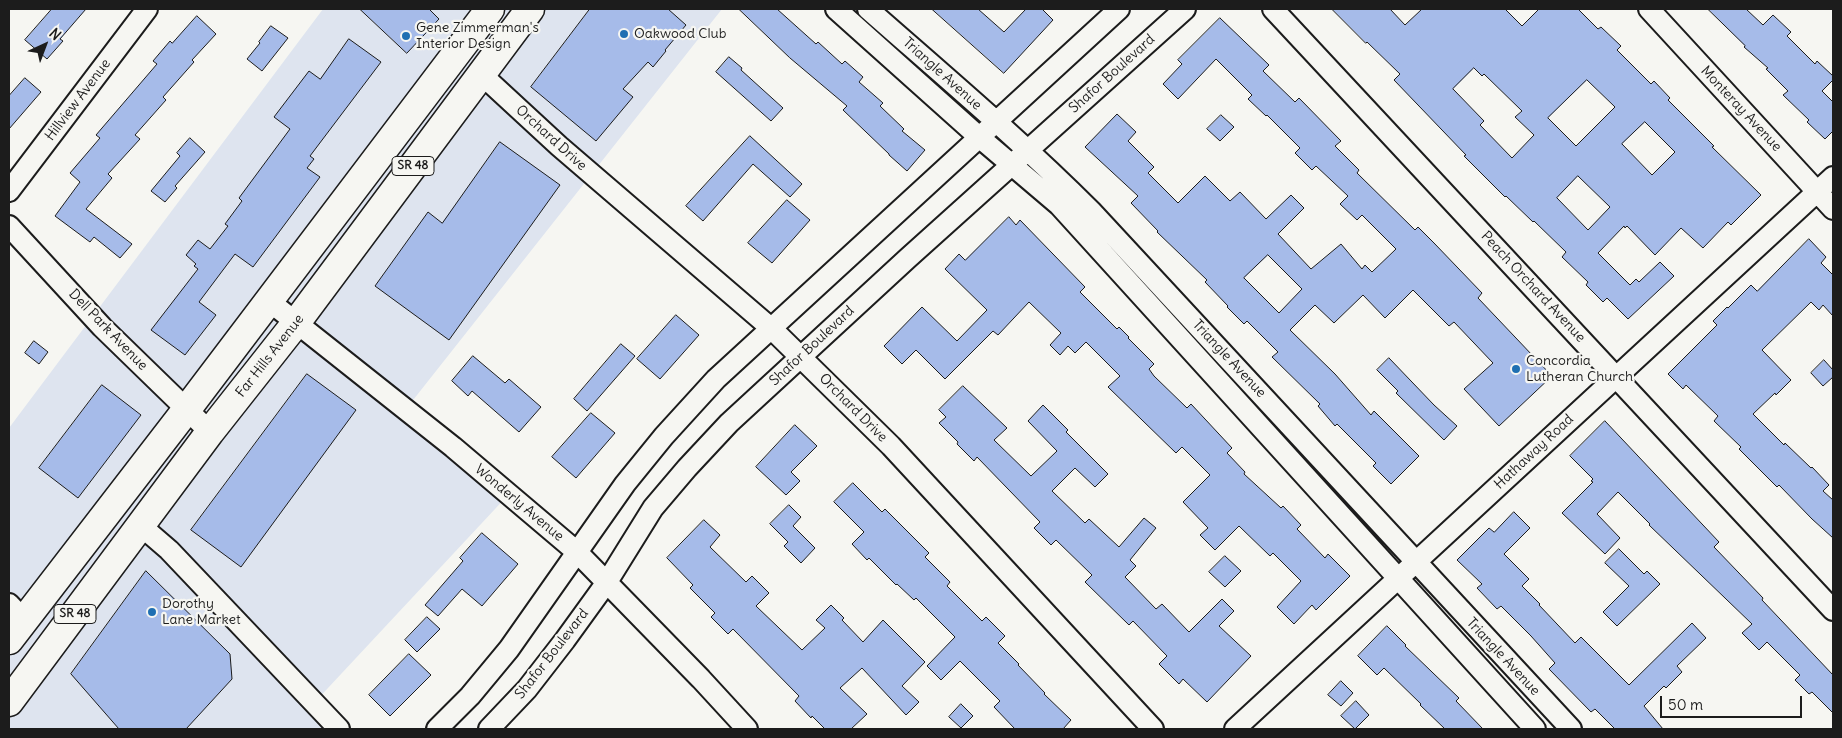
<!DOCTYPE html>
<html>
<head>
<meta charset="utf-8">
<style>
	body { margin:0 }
	#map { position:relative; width:1842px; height:738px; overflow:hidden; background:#f6f6f2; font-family:Delius,sans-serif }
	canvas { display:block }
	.frame { position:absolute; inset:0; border:10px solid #1c1c1c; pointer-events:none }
	.north { position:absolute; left:20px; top:20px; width:50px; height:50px; -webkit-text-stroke:4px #f6f6f2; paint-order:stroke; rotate:43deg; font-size:14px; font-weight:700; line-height:20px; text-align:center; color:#1c1c1c }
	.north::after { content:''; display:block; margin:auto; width:18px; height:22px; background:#1c1c1c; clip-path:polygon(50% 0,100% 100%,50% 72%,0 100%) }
	.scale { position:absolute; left:1660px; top:696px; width:142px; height:22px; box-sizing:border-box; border:2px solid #1c1c1c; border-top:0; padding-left:6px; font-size:15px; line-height:18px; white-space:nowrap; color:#1c1c1c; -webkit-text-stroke:4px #f6f6f2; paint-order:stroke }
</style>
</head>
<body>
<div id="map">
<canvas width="1842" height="738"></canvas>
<div class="frame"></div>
<div class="north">N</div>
<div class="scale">50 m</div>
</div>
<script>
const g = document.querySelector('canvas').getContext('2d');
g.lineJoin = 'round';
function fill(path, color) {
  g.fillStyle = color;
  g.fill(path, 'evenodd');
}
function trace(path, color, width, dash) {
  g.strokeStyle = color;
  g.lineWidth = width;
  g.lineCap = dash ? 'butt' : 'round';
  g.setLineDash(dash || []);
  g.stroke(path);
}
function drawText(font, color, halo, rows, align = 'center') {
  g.font = font + ' Delius,sans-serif';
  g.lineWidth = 4.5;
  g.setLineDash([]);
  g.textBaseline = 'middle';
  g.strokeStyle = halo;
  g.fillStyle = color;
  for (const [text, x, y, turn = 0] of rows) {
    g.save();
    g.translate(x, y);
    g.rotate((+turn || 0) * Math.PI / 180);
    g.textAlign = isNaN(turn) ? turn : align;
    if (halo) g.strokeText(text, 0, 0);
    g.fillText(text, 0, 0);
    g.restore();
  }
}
const built = new Path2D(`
	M323 9H722L406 409 509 494 314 703 327 729H9V428Z`);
const building = new Path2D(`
	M52 9H86L60 39 63 41 47 59 25 40Z
	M360 9H429L439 19 407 53Z
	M590 9H668L686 25 665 50 666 51 653 67 648 62 623 89 633 97 596 141 531 87Z
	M739 9H777L816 44 818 42 842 64 845 61 863 77 859 82 883 103 880 106 904 129 902 131 925 150 907 171 889 155V154L843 110 847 106 790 58Z
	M932 9H978L1004 32 1026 9H1042L1053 20 1004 73Z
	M1332 9H1390L1405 25 1422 9H1505L1522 26 1539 9H1578L1598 29 1601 27 1621 46 1617 50 1651 84 1654 81 1670 98 1668 100 1714 146 1712 147 1761 195 1731 225 1728 222 1703 248 1681 228 1655 255 1627 226 1625 228 1624 226 1598 253 1630 285 1636 279 1639 282 1660 262 1674 276 1628 319 1607 298 1603 302 1586 285 1588 282 1562 257 1566 252 1534 221 1533 222 1506 196 1505 197 1464 156 1466 155 1394 80 1400 74 1367 42 1366 43ZM1474 68 1482 76 1484 74 1522 111 1515 117 1534 135 1512 158 1480 125 1484 121 1453 89ZM1587 80 1615 107 1576 146 1548 118ZM1645 122 1675 152 1652 175 1622 144ZM1578 176 1610 207 1588 230 1557 198Z
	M1708 9H1746L1763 25 1773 15 1791 32 1787 36 1815 64 1817 61 1833 76V80L1822 91 1833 102V131L1825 139 1807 122 1809 120 1783 95 1788 91 1766 69 1768 68 1744 47 1745 46Z
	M197 16 216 34 192 60 194 62 163 97 166 100 135 135 140 139 108 174 112 178 86 209 132 244 120 258 94 237 90 242 55 216 80 182 70 173 100 138 96 135 157 64 153 61 170 41 172 43Z
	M1220 18 1269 65 1263 71 1295 102 1299 98 1341 141 1335 146 1359 170 1357 173 1415 230 1418 227 1434 243 1482 293 1478 298 1552 376 1499 426 1464 389 1493 363 1454 322 1449 326 1413 290 1385 318 1363 295 1334 323 1315 305 1290 330 1335 374 1371 415 1374 411 1419 456 1391 484 1373 466 1376 463 1337 424 1335 426 1318 406 1320 404 1272 357 1278 352 1247 321 1244 324 1227 307 1228 306 1205 282 1207 280 1157 232 1158 231 1131 203 1138 196 1085 147 1117 114 1136 132 1128 141 1154 167 1148 173 1178 203 1205 176 1230 201 1240 192 1266 219 1291 195 1304 208 1278 234 1311 269 1341 244 1362 269 1365 265 1372 272 1396 249 1362 215 1357 220 1340 204 1348 196 1316 166 1312 170 1295 153 1300 148 1267 115 1266 116 1248 99 1252 95 1216 59 1178 99 1163 84 1182 64 1178 60ZM1268 255 1302 289 1279 313 1244 278Z
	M271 26 288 38 262 71 247 59 260 43 259 42Z
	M349 39 381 62 310 156 314 159 307 168 320 177 253 267 235 254 199 302 216 315 185 355 151 330 198 269 194 266 196 264 186 255 198 240 210 249 228 226 225 224 242 201 239 198 290 129 274 117 309 71 320 79Z
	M729 57 742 68 741 70 783 108 771 121 716 72Z
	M25 78 41 92 9 129V96Z
	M1221 115 1234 127 1220 141 1207 129Z
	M750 136 802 184 790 197 753 164 703 221 686 206Z
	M190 138 205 152 175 186 177 188 165 202 151 191 180 156 177 153Z
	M500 142 560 185 449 340 375 286 428 212 442 223Z
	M787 200 810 220 772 263 748 243Z
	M1009 217 1016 225 1020 220 1085 287 1080 292 1117 329 1119 327 1129 337 1128 338 1154 364 1149 369 1154 376 1187 408 1191 404 1232 448 1227 453 1245 472 1244 474 1281 508 1283 506 1301 525 1297 529 1325 558 1328 554 1350 576 1316 610 1312 605 1294 624 1277 607 1301 581 1273 553 1270 556 1239 526 1215 550 1200 535 1208 528 1183 502 1210 475 1182 447 1176 453 1108 387 1120 376 1086 342 1075 353 1068 346 1060 355 1050 345 1061 333 1029 302 998 335 993 331 945 379 916 350 902 364 884 346 922 307 957 341 987 310 945 269 959 254 965 260Z
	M1809 239 1826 257 1821 263 1833 275V316L1823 305 1819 310 1811 302 1762 350 1791 380 1776 395 1775 393 1753 414 1784 445 1785 443 1811 468 1812 467 1829 485 1823 491 1833 500V538L1812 519 1779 485 1777 487 1739 449 1741 447 1714 421 1718 416 1686 385 1683 389 1668 374 1717 325 1713 321 1727 307 1728 308 1751 285 1757 291Z
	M676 315 699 335 660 379 637 359Z
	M34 341 48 352 39 364 25 353Z
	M621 344 635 356 587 411 574 399Z
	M473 356 505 383 509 379 541 407 519 432 472 391 468 396 452 381Z
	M1389 358 1434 405 1457 426 1444 440 1396 393 1398 391 1377 370Z
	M1824 360 1833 370V377L1823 386 1811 373Z
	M307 374 356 410 241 567 191 530Z
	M102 385 141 415 78 498 39 468Z
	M963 386 1007 428 994 440 1031 476 1057 451 1028 421 1043 405 1068 430 1066 432 1108 474 1095 487 1075 468 1052 491 1085 523 1089 519 1119 547 1144 518 1156 528 1130 560 1136 566 1125 577 1156 609 1162 604 1189 632 1222 599 1234 611 1219 626 1251 656 1207 702 1183 679 1179 684 1159 664 1167 656 1133 621 1129 625 1085 582 1092 575 1056 540 1051 545 1034 528 1040 522 977 457 974 461 957 444 958 442 939 423 946 417 939 410Z
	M591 413 615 433 576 478 552 457Z
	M1605 421 1719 542 1714 547 1763 598 1762 600 1833 675V713L1812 692 1809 694 1795 680 1800 675 1767 642 1759 650 1742 633 1752 624 1649 525 1650 524 1618 492 1597 514 1620 538 1605 554 1562 513 1593 482 1591 481 1593 479 1570 456Z
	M795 425 817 446 791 472 800 481 786 495 756 467Z
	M853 483 882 512 885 509 929 553 925 557 950 582 947 586 982 621 986 617 1005 636 998 643 1019 664 1018 665 1045 693 1044 694 1071 720 1063 729H1015L994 707 1000 701 960 661 941 680 927 666 955 637 916 598 914 600 897 584 896 585 869 558 867 560 852 544 864 532 834 502Z
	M789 505 801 517 793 526 815 548 801 563 784 546 788 542 770 524Z
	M1514 512 1530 528 1504 554 1529 579 1522 586 1540 604 1539 605 1575 643 1581 637 1629 685 1692 623 1706 638 1677 666 1682 672 1666 688 1664 686 1644 706 1663 729H1615L1595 709 1591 712 1549 669 1555 663 1531 636 1501 606 1497 609 1477 588 1482 584 1457 560 1489 528 1494 532Z
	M704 520 720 535 710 547 746 582 752 576 769 593 756 606 802 650 825 628 816 620 831 605 844 618 842 620 863 642 883 620 925 662 902 686 919 702 906 715 862 668 840 688 867 714 851 729H825L812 716 811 718 795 701 799 696 733 629 728 634 711 617 715 613 690 588 693 585 667 558Z
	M482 533 518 564 482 606 462 589 438 616 425 605 463 561 460 558Z
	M1619 549 1644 574 1647 571 1660 584 1617 626 1603 612 1629 586 1605 563Z
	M1225 556 1241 571 1225 587 1209 572Z
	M146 571 230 654 232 679 186 729H119L71 674Z
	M427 617 440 629 417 652 405 640Z
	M1387 626 1406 645 1405 646 1459 698 1456 701 1483 729H1445L1420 705 1421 704 1384 668 1377 675 1358 656Z
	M409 654 431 675 390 716 369 695Z
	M1341 681 1353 693 1341 706 1328 695Z
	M1356 701 1369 715 1355 729 1341 716Z
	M961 704 973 716 961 728 949 717Z`);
const minor = new Path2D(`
	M836 9 979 137 1059 205 1535 729
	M868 9C943 75 1020 140 1091 211L1571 729
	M1273 9 1833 610
	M1649 9 1833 209
	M481 74 559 146 772 329 891 446 1153 729
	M9 191 147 9
	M9 226 102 327 210 432
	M269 301 453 447 577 552 701 679 747 729
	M140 525 169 550 339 729
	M9 604 24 620
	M437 729 470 696 509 649 625 484 664 436 716 379 1119 9
	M489 729 527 689 565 640 607 582 653 508 687 468 729 423 908 258 1185 9
	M1235 729 1833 177`);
const primary = new Path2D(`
	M9 640 187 409 490 9
	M9 702 210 432 296 323 530 9`);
const markers = [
	[624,34,5,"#1f6fb2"],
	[406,36,5,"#1f6fb2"],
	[1516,369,5,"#1f6fb2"],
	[152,612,5,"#1f6fb2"]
];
const shields = [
	[413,166,42],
	[75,614,42]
];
const shieldNames = [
	["SR 48",413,166],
	["SR 48",75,614]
];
const poiNames = [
	["Gene Zimmerman's",416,28],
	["Interior Design",416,44],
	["Oakwood Club",634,34],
	["Concordia",1526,361],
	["Lutheran Church",1526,377],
	["Dorothy",162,604],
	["Lane Market",162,620]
];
const streetNames = [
	["Triangle Avenue",942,74,42],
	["Shafor Boulevard",1112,74,-42],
	["Hillview Avenue",78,100,-53],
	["Monteray Avenue",1741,109,47],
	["Orchard Drive",551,138,42],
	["Peach Orchard Avenue",1533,287,47],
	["Dell Park Avenue",108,330,46],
	["Shafor Boulevard",812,346,-43],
	["Far Hills Avenue",270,356,-52],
	["Triangle Avenue",1229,359,47],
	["Orchard Drive",853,408,45],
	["Hathaway Road",1534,452,-43],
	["Wonderly Avenue",519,503,40],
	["Shafor Boulevard",552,654,-52],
	["Triangle Avenue",1503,657,47]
];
fill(built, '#dee4ef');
fill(building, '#a6bbe9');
trace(building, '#1c1c1c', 1);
trace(minor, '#1c1c1c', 24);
trace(primary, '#1c1c1c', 31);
trace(minor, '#f6f6f2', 20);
trace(primary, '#f6f6f2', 28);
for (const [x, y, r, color] of markers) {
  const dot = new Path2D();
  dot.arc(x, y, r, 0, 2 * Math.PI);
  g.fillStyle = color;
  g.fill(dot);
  trace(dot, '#f6f6f2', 2);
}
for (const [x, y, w] of shields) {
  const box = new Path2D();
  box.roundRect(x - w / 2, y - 9.5, w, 19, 4);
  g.fillStyle = '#f6f6f2';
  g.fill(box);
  trace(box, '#1c1c1c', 1);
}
drawText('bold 12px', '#1c1c1c', null, shieldNames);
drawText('14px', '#1c1c1c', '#f6f6f2', poiNames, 'left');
drawText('14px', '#1c1c1c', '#f6f6f2', streetNames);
</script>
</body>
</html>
